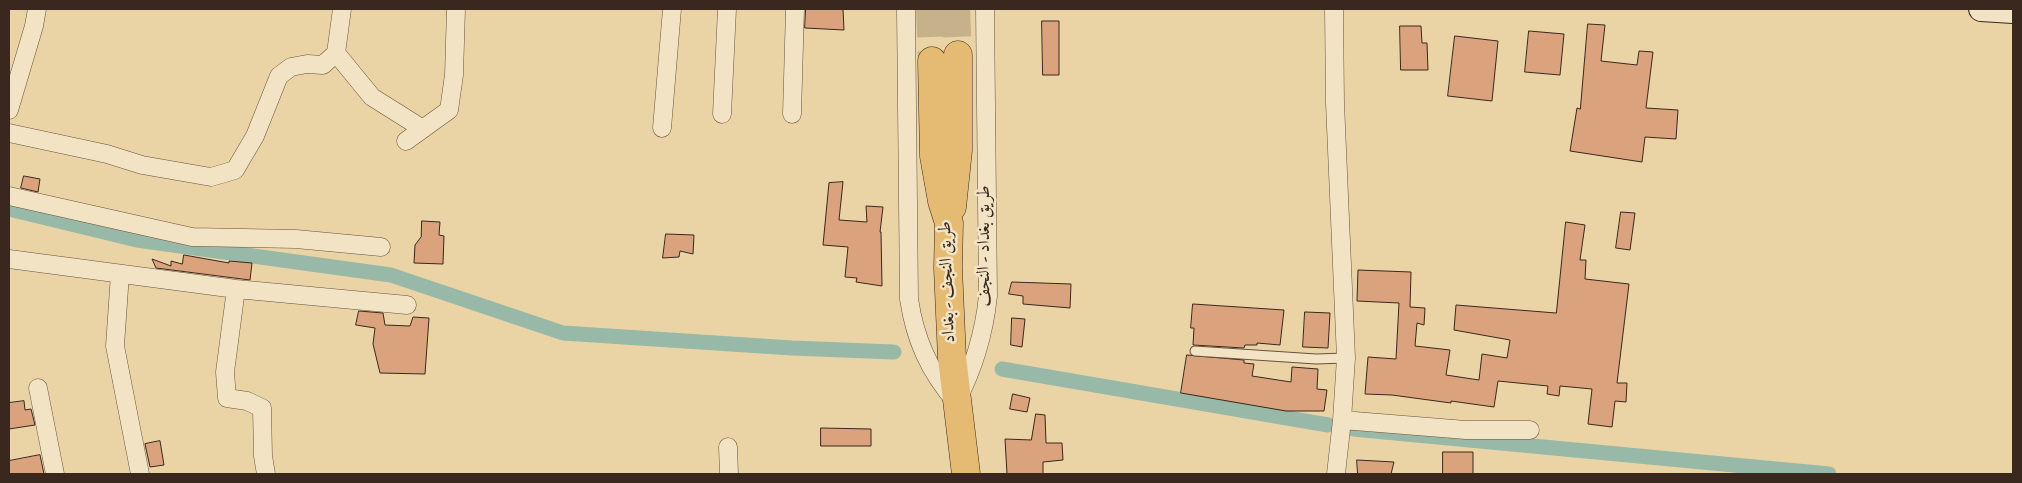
<!DOCTYPE html>
<html>
<head>
<meta charset="utf-8">
<style>
	body { margin:0 }
	#map { position:relative; width:2022px; height:483px; overflow:hidden; background:#ead4a5; font-family:"Sorts Mill Goudy",serif }
	canvas { display:block }
	.frame { position:absolute; inset:0; border:10px solid #3a271d; pointer-events:none }
</style>
</head>
<body>
<div id="map">
<canvas width="2022" height="483"></canvas>
<div class="frame"></div>
</div>
<script>
const g = document.querySelector('canvas').getContext('2d');
g.lineJoin = 'round';
function trace(path, color, width, dash) {
  g.strokeStyle = color;
  g.lineWidth = width;
  g.lineCap = dash ? 'butt' : 'round';
  g.setLineDash(dash || []);
  g.stroke(path);
}
function fill(path, color) {
  g.fillStyle = color;
  g.fill(path, 'evenodd');
}
function drawText(font, color, halo, rows, align = 'center') {
  g.font = font + ' "Sorts Mill Goudy",Amiri,serif';
  g.lineWidth = 5;
  g.setLineDash([]);
  g.textBaseline = 'middle';
  g.strokeStyle = halo;
  g.fillStyle = color;
  for (const [text, x, y, turn = 0] of rows) {
    g.save();
    g.translate(x, y);
    g.rotate((+turn || 0) * Math.PI / 180);
    g.textAlign = isNaN(turn) ? turn : align;
    if (halo) g.strokeText(text, 0, 0);
    g.fillText(text, 0, 0);
    g.restore();
  }
}
const canal = new Path2D(`
	M9 209 137 240 391 275 563 333 792 348 894 352
	M1002 369 1328 425
	M1353 429 1829 474`);
const building = new Path2D(`
	M806 9H843L844 30 805 28Z
	M1042 21H1059V75H1043Z
	M1588 24 1605 25 1601 61 1637 65 1639 51 1653 52 1646 108 1678 110 1676 139 1645 137 1642 162 1570 151 1577 108 1580 109Z
	M1400 26H1421L1422 43H1427L1428 70H1401Z
	M1529 31 1564 34 1560 75 1525 72Z
	M1455 36 1498 41 1492 101 1448 96Z
	M24 176 40 179 38 192 21 188Z
	M843 182 839 220 867 222 866 206 883 207 880 232H881L882 286 856 282 857 278 845 277 848 247 823 245 829 183Z
	M1621 212 1635 213 1630 250 1616 248Z
	M422 221 440 222 439 235 444 236 443 264 414 263 415 245 421 237Z
	M1566 222 1585 225 1580 260H1586L1585 279 1629 284 1617 383H1627L1626 402 1615 401 1612 427 1588 424 1592 389 1560 386 1559 396 1547 394 1548 386 1498 381 1494 407 1451 401V403L1392 395 1365 394 1368 357 1396 359 1399 303 1357 301 1358 270 1411 272 1410 307 1425 308 1424 325 1417 323 1415 346 1450 350 1446 375 1479 380 1482 354 1507 358 1510 340 1454 330 1456 305 1556 313Z
	M666 234 694 235 693 254 680 251 679 257 663 258Z
	M184 255 229 263V261L252 263 250 280 156 268 152 259 171 266V261L182 264Z
	M1012 282 1071 284 1070 308 1023 304V296L1009 294Z
	M1193 304 1284 310 1280 345 1257 343V345H1245L1244 348 1193 345 1194 328H1191Z
	M359 311 383 313 385 325 410 326 413 317 429 318 425 374 380 373 373 344 375 328 356 325Z
	M1305 312 1330 313 1328 348 1303 347Z
	M1012 318 1025 319 1022 347 1011 345Z
	M1187 355 1244 360V363L1254 364 1252 376 1291 382 1292 367 1318 369 1317 389 1327 390 1324 411H1286L1181 393Z
	M1013 394 1030 398 1027 412 1010 409Z
	M24 401 25 410 31 409 35 425 9 429V403Z
	M1036 414 1045 415 1046 443H1062L1063 460 1043 462V474H1007L1005 439 1031 440Z
	M821 428 871 429V446H821Z
	M160 441 164 465 150 467 145 444Z
	M1443 452H1473V474H1443Z
	M40 455 44 474H9V461Z
	M1357 460 1394 462 1391 474H1358Z`);
const primaryTunnel = new Path2D(`
	M930 9 932 61
	M956 9 958 55`);
const lane = new Path2D(`
	M1195 351 1316 359 1346 358`);
const street = new Path2D(`
	M906 9 909 299C915 339 929 371 956 402 974 368 984 334 988 296L985 9
	M1334 9 1335 103 1346 358 1342 420 1336 474
	M336 53 372 97 423 129
	M9 110 34 26 37 9
	M722 114 727 9
	M792 114 795 9
	M662 128 672 9
	M9 133 107 154 142 165 211 177 235 170 255 136 279 76 291 67 307 64 323 65 336 53 342 9
	M406 141 449 110 454 75 456 9
	M9 196 192 237 296 239 381 247
	M9 259 236 289 407 305
	M120 274 115 346 140 474
	M236 289 225 372 227 398 247 401 262 408 263 456 266 474
	M38 388 55 474
	M1342 420 1466 430H1530
	M728 447 729 474`);
const secondary = new Path2D(`
	M1981 9 2013 11`);
const primary = new Path2D(`
	M932 61 934 156 942 201 949 223 948 268 952 358 966 474
	M952 207 958 150V55`);
const streetNames = [
	["طريق بغداد - النجف",986,246,-90],
	["طريق النجف - بغداد",949,282,-92]
];
trace(canal, '#98b8a8', 15);
fill(building, '#daa37d');
trace(building, '#3a271d', 1);
trace(primaryTunnel, '#c7b18a', 28, [28, 14]);
trace(lane, '#66523f', 11);
trace(street, '#66523f', 19);
trace(secondary, '#3a271d', 26);
trace(primary, '#3a271d', 29);
trace(lane, '#f1e3c4', 9);
trace(street, '#f1e3c4', 18);
trace(secondary, '#f1e3c4', 24);
trace(primary, '#e5ba72', 28);
drawText('18px', '#3a271d', '#f1e3c4', streetNames);
</script>
</body>
</html>
